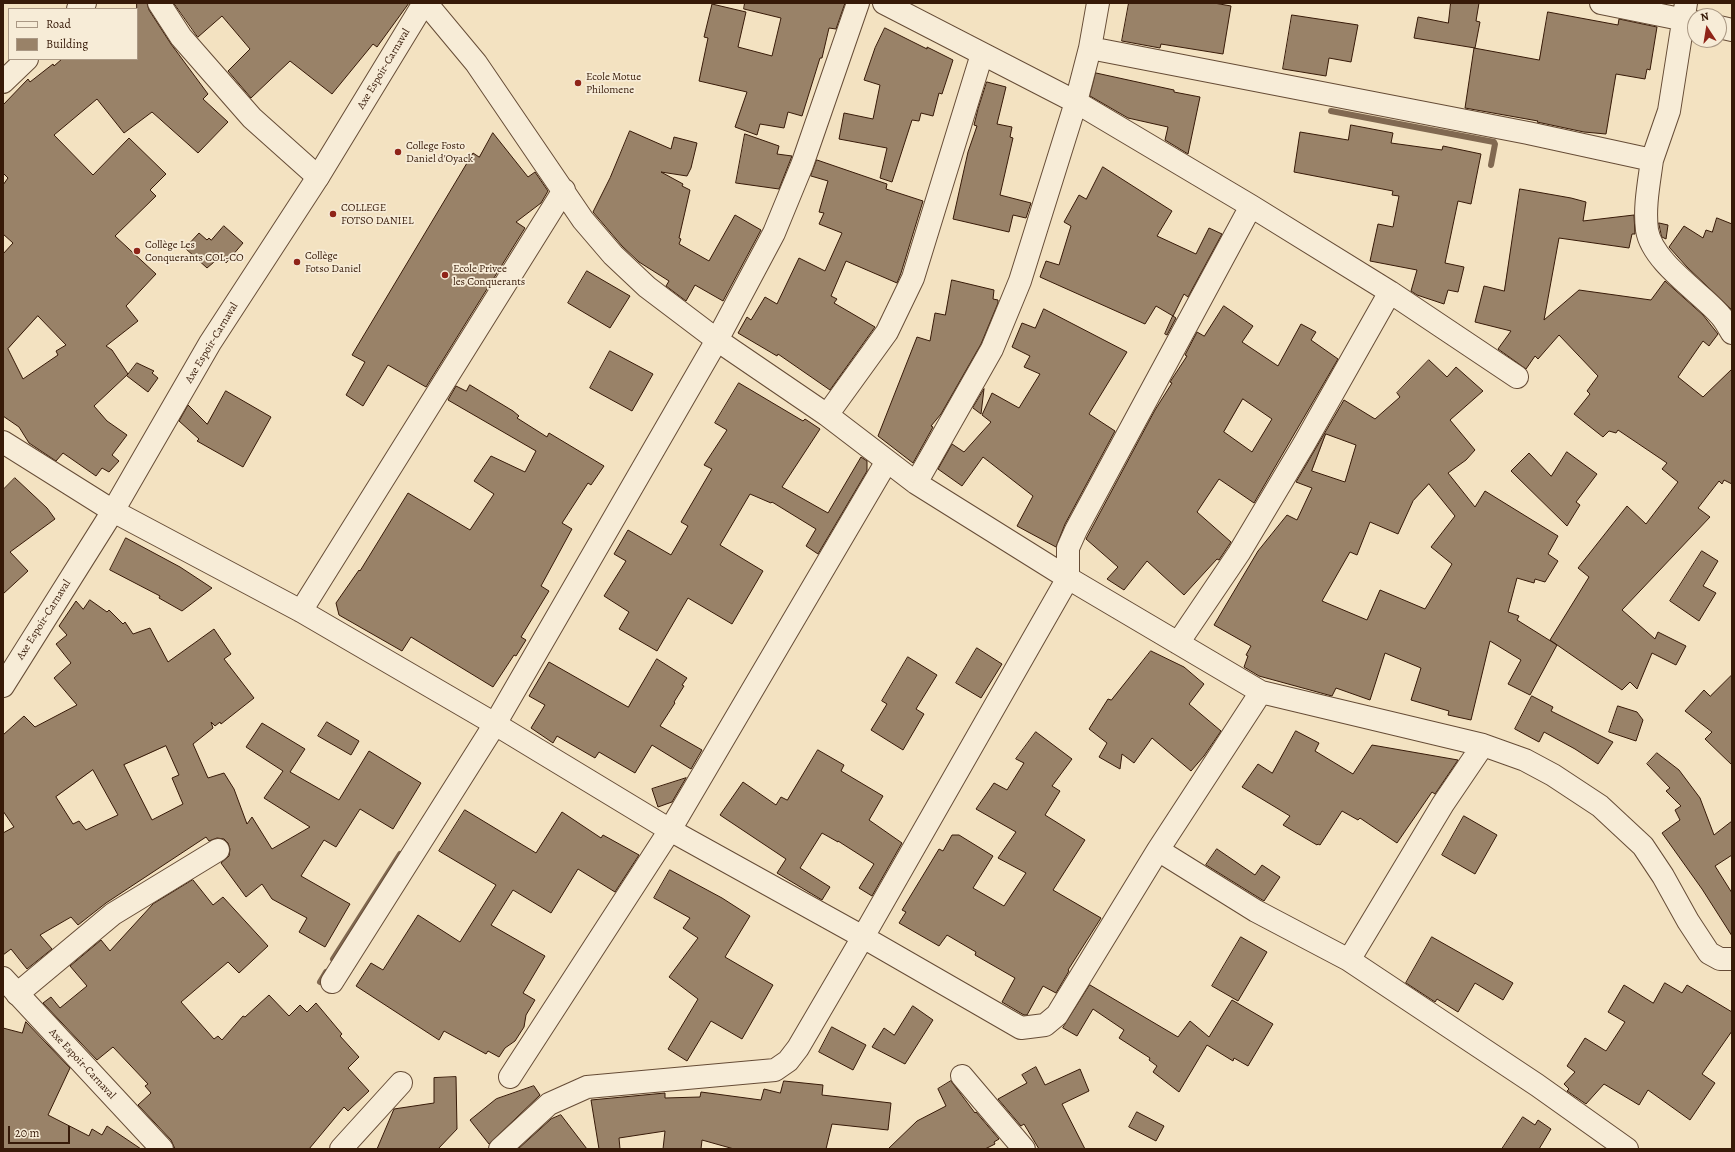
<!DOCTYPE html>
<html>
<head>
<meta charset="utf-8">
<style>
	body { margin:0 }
	#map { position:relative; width:1735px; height:1152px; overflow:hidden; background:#f3e2c1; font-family:Alegreya,serif }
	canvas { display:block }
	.frame { position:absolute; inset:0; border:4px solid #371a08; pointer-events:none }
	.legend { position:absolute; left:8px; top:8px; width:130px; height:52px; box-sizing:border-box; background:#f7ecd7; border:1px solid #aa9884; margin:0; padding:5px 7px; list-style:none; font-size:12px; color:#371a08 }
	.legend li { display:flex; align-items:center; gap:8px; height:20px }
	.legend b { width:20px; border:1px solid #aa9884 }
	.north { position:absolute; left:1687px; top:8px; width:40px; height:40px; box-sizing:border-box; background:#f7ecd7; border:1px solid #aa9884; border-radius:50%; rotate:348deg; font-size:11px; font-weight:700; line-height:16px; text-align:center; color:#371a08 }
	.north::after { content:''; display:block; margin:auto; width:14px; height:18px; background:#8f2418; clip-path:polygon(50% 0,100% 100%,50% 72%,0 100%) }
	.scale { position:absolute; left:8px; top:1126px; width:62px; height:18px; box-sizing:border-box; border:2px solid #371a08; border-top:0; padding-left:5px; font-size:12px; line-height:14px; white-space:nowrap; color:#371a08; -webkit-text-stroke:3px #f7ecd7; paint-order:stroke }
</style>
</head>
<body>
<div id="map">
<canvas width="1735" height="1152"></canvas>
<div class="frame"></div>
<ul class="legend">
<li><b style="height:5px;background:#f7ecd7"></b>Road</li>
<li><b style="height:11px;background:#998268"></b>Building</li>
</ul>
<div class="north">N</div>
<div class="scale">20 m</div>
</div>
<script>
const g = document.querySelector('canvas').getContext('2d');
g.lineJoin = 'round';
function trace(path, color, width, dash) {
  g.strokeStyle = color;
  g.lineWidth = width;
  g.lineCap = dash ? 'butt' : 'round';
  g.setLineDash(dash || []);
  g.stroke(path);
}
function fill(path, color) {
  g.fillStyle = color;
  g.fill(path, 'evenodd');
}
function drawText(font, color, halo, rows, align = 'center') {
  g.font = font + ' Alegreya,serif';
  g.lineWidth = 3.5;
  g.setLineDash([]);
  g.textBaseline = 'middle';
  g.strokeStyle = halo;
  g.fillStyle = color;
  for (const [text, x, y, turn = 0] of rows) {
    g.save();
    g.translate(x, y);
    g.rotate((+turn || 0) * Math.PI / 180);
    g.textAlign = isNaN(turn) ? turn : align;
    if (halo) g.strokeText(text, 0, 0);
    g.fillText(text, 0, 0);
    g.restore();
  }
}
const stream = new Path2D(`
	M1331 111 1494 142 1495 144 1491 165
	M333 959 400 854
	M320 982 326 972`);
const building = new Path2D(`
	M137 3H147L149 10 171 44 208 94 203 99 228 122 198 153 152 112 124 133 97 99 54 135 93 175 129 138 166 174 150 190 156 196 115 236 156 274 126 306 138 321 106 346 112 350 128 374 94 406 107 421 127 435 112 455 119 461 109 472 102 468 96 476 63 453 56 461 29 443 19 427 3 416V254L13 243 3 234V185L8 178 3 173V105L28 79 30 82 53 64 54 66 62 59H137ZM38 316 66 345 56 351 58 355 23 379 8 349Z
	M174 3H409L377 47 373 44 332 94 290 61 251 98 228 71 250 49 222 16 198 37Z
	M745 3H845L836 29 829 28 822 58H820L802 116 788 112 784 128 760 124 757 135 735 127 747 92 699 81 708 38 704 37 712 4 746 12 738 47 772 56 781 18 744 9Z
	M1129 3H1214L1231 6 1223 54 1161 44 1160 48 1122 41Z
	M1451 3H1479L1476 21 1480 22 1475 48 1414 38 1418 17 1448 23Z
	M1548 12 1618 25 1619 19 1657 27 1650 70 1647 69 1645 79 1616 74 1606 134 1584 132 1537 122 1538 121 1465 108 1474 48 1539 60Z
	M1292 15 1358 25 1351 62 1329 58 1326 76 1283 69Z
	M885 28 927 49V47L953 60 942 94 939 93 933 116 921 113 919 121 912 120 892 182 880 178 887 148 839 139 844 113 873 119 880 85 864 80 875 48Z
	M1096 73 1174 90V92L1200 97 1188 154 1165 140 1168 127 1128 118 1090 96Z
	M987 82 1006 87 997 124 1012 127 1010 137 1013 138 1000 195 1031 203 1026 218 1013 215 1009 232 953 219 968 152 977 126 974 125 978 109Z
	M1351 125 1393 133 1391 143 1442 150 1443 146 1481 154 1471 204 1458 201 1445 263 1464 267 1458 292 1448 290 1444 304 1417 295 1411 291 1417 270 1370 261 1378 224 1393 227 1399 196 1392 195 1393 191 1294 172 1300 132 1348 140Z
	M630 131 671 149 674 137 697 143 691 168 687 176 661 172 683 184 682 186 690 190 679 238 681 239 679 244 709 261 735 215 761 230 723 301 695 285 686 301 666 286 669 281 639 262 622 246 593 212 610 178Z
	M493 133 528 177 535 172 548 191 541 203 516 222 525 228 426 387 388 365 363 406 346 395 365 362 352 355 473 153 479 157Z
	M745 134 779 146 777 154 792 156 779 189 736 183Z
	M817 160 887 184 886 189 923 201 901 273 897 283 846 261 831 296 837 299 834 303 875 327 830 390 778 354 777 356 738 333 747 317 751 320 765 297 777 304 799 258 825 271 842 233 819 224 824 213 819 212 828 181 811 176Z
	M1103 167 1172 211 1157 236 1196 254 1209 228 1222 234 1188 297 1184 294 1173 316 1156 306 1145 324 1040 277 1046 261 1059 265 1071 226 1064 222 1079 195 1086 199Z
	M1520 189 1571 198 1586 202 1583 221 1634 215 1635 234H1632L1629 248 1559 238 1544 320 1579 290 1651 300 1665 281 1703 315 1718 334 1709 346 1703 341 1678 377 1703 397 1732 369V484L1724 480 1722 484 1719 481 1698 508 1710 517 1622 610 1655 639 1658 632 1686 646 1676 665 1652 653 1637 689 1630 682 1622 690 1550 640 1589 577 1578 568 1627 506 1646 524 1678 482 1662 469 1667 463 1618 430 1616 433 1609 431 1603 437 1574 414 1590 394 1587 391 1598 376 1559 335 1538 359 1535 356 1526 369 1498 349 1511 331 1475 322 1484 286 1504 291Z
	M1717 218 1732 224V310L1687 267 1669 247 1684 226 1703 238 1706 230 1712 232Z
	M1659 223 1668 225 1666 239 1662 237Z
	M224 226 243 243 226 263 220 257 207 268 185 248 199 233 207 240 209 238 211 240Z
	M587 271 630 296 610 328 568 303Z
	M952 280 994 290 993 299 998 300V303L981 344 941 414 931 426 933 427 913 463 878 436 917 337 930 341 935 313 945 315Z
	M1224 306 1253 326 1242 342 1278 366 1301 324 1316 332 1311 340 1338 359 1254 503 1219 479 1197 512 1231 542 1219 560 1217 559 1184 595 1147 561 1124 590 1107 579 1118 567 1086 539 1155 410 1172 383 1170 382 1187 356 1185 355 1197 332 1204 336ZM1243 399 1272 419 1252 452 1224 432Z
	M1044 309 1127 352 1089 414 1115 431 1065 524 1056 547 1017 526 1033 496 983 457 962 486 938 469 952 444 964 452 991 422 982 415 992 393 1019 408 1040 374 1024 367 1030 356 1012 347 1022 323 1035 328Z
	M1173 316 1176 318 1167 335 1165 334Z
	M610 351 653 374 632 411 590 388Z
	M1429 360 1447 377 1456 367 1483 391 1450 420 1475 450 1466 460 1448 473 1475 507 1485 491 1558 536 1548 554 1558 561 1545 582 1535 579 1534 583 1517 578 1508 612 1519 616 1517 620 1557 645 1530 695 1508 684 1521 660 1490 641 1471 720 1448 715 1449 711 1411 700 1421 668 1385 653 1370 700 1336 688 1332 696 1259 676 1244 667 1248 656 1246 655 1251 646 1214 625 1258 551 1287 515 1297 520 1312 488 1296 482 1344 400 1375 419 1400 397 1397 393ZM1326 434 1356 445 1345 482 1312 471ZM1429 484 1455 516 1431 547 1452 564 1425 609 1380 590 1367 620 1322 601 1350 552 1357 555 1370 522 1398 534 1413 501Z
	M137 363 154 371 152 373 158 378 148 392 127 376Z
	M739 383 803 421 805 419 820 429 782 487 828 513 861 457 867 461V471L818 554 806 546 816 529 772 502 771 503 750 494 720 545 763 571 732 624 688 598 657 651 619 629 629 612 604 596 626 561 614 554 628 530 671 555 688 526 681 522 712 469 704 465 727 430 715 423Z
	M470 385 513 411 519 416 517 418 547 437 549 433 604 466 591 485 588 483 562 523 572 529 541 586 549 591 521 637 526 640 516 656 514 655 493 687 411 637 402 651 339 615 336 603 359 570 360 571 408 493 470 530 494 494 474 481 491 456 525 472 536 451 448 400 456 386 466 391Z
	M984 389 981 414 973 408Z
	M226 391 271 417 243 467 197 441 199 439 179 421 188 405 207 424Z
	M1567 452 1597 474 1576 502 1580 505 1567 526 1511 471 1529 453 1551 476Z
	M15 478 47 508 55 519 10 552 28 571 3 594V490Z
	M126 538 180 567 212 588 182 611 159 598 160 596 110 570Z
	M1702 551 1718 561 1703 586 1716 593 1699 621 1670 601Z
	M90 600 107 612 109 610 123 624 125 622 133 634 150 628 168 662 214 629 231 654 224 659 254 698 221 724 220 722 215 726 211 722 213 728 193 744 208 778 224 773 234 789 247 824 252 817 272 849 310 827 264 798 283 771 246 747 262 723 305 749 290 772 339 800 369 751 421 783 393 829 360 809 336 847 324 840 301 876 350 904 325 947 299 932 307 918 272 899 262 884 246 897 221 863 229 856 230 849 228 843 224 839 217 838 209 841 206 837 106 903 78 925 71 917 40 935 52 949 27 969 11 949 3 955V833L14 827 3 811V735L24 716 35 727 77 705 54 678 71 663 56 644 67 635 59 626 76 601 83 609ZM166 746 179 775 172 778 183 804 152 820 124 765ZM93 770 118 815 86 830 79 821 73 824 56 797Z
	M977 648 1002 664 981 698 956 683Z
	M1151 651 1184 667 1204 684 1189 704 1221 731 1204 756 1191 771 1152 738 1134 763 1122 754 1120 769 1099 757 1107 743 1089 729 1108 699 1111 700Z
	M908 657 937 675 916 709 924 714 903 750 871 730 887 704 882 701Z
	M657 659 687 678 682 685 684 686 674 702 675 703 660 726 702 750 691 769 652 745 635 773 599 752 595 758 557 736 553 743 531 728 545 705 529 696 549 662 628 707Z
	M1732 675V765L1705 739 1712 732 1685 711 1704 690 1710 696Z
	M1532 696 1553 707 1551 711 1613 742 1598 764 1575 749 1544 732 1539 742 1515 729Z
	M1618 706 1637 712 1643 720 1636 741 1609 732Z
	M327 722 359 741 351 755 318 736Z
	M1296 731 1319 743 1315 751 1353 774 1372 745 1458 760 1435 794 1432 792 1397 843 1360 818 1358 820 1342 811 1320 845 1318 844 1317 845 1283 825 1290 816 1242 787 1258 764 1272 773Z
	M1036 732 1072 759 1052 786 1060 791 1045 815 1085 840 1053 890 1101 918 1068 970 1069 971 1056 993 1043 986 1027 1015H1024L1002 1002 1015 978 975 955 976 952 947 935 939 946 899 923 906 912 902 910 939 849 943 851 952 835H959L993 856 973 888 1004 906 1026 873 998 858 1016 832 976 809 994 783 1007 790 1024 763 1016 759Z
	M818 750 844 765 841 771 883 796 869 820 902 843 872 896 859 888 874 864 838 841V842L822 833 800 868 830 887 822 900 777 873 786 859 720 815 743 782 776 805 781 797 787 800Z
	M1657 753 1679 770 1700 798 1714 835 1732 821V855L1715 866 1732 893V936L1702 889 1662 833 1680 820 1675 810 1681 806 1666 791 1670 788 1647 764Z
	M686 778 672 802 658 807 652 789Z
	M465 810 536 853 562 812 601 838 603 835 639 855 615 892 578 869 551 913 513 890 491 925 545 956 523 993 535 1000 526 1015 524 1027 515 1041 505 1048 499 1057 488 1051 486 1054 444 1031 439 1040 356 986 371 963 383 970 418 915 460 942 496 885 439 851Z
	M1464 816 1497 835 1475 874 1442 855Z
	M1217 849 1255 875 1262 865 1280 877 1264 901 1206 865Z
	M670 870 722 898 750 916 725 957 773 985 742 1039 711 1021 687 1061 668 1049 698 999 669 977 698 938 683 928 690 918 654 898Z
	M193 880 213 905 223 897 268 946 239 973 228 962 181 1002 214 1039 218 1036 222 1040 243 1016 245 1017 269 995 289 1016 300 1005 307 1012 316 1003 342 1034 340 1036 359 1057 348 1068 369 1091 348 1111 344 1107 309 1149H175L171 1140 138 1105 151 1093 145 1086 148 1084 113 1047 97 1060 43 1003 51 997 60 1008 87 986 70 966 101 940 110 951 153 904Z
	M1241 937 1267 952 1238 1001 1212 986Z
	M1432 937 1513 983 1503 1000 1475 983 1458 1012 1437 999 1435 1002 1406 983Z
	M1665 983 1682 993 1687 985 1732 1012V1031L1702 1074 1715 1083 1690 1120 1648 1090 1639 1105 1604 1084 1586 1104 1567 1091 1569 1089 1564 1084 1575 1072 1567 1066 1585 1038 1606 1051 1625 1022 1608 1012 1624 985 1653 1003Z
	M1090 985 1178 1037 1190 1021 1209 1037 1232 1000 1273 1024 1248 1066 1234 1058 1233 1061 1207 1045 1179 1092 1153 1072 1157 1066 1149 1060 1150 1058 1119 1038 1124 1030 1093 1009 1077 1036 1063 1028Z
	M913 1006 933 1020 905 1064 872 1047 884 1028 894 1035Z
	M26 1022 70 1068 48 1115 89 1136 92 1129 102 1135 107 1126 141 1149H3V1028L22 1033Z
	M832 1027 866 1045 853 1070 819 1052Z
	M1036 1067 1045 1085 1080 1069 1089 1091 1062 1104 1085 1149H1039L1024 1124 1021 1126 998 1099 1027 1083 1022 1075Z
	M456 1077 457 1129 438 1149H377L394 1109 434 1103V1078Z
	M784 1081 823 1085 822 1095 891 1103 888 1130 832 1124 826 1149H734L702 1140 701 1149H663L665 1131 619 1138 620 1149H599L591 1100 665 1093V1098L700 1097 701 1092 761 1100 764 1089 780 1093Z
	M951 1081 975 1113 976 1112 999 1139 994 1142 995 1144 985 1149H888L917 1121 946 1106 938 1089Z
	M534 1086 540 1095 489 1144 470 1120 496 1099Z
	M1137 1112 1164 1126 1156 1141 1129 1127Z
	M561 1115 587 1149H518L551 1119Z
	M1523 1117 1535 1125 1538 1120 1551 1129 1539 1149H1502Z`);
const minor = new Path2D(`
	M159 3 181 37 252 118 318 177
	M426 3 476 63 583 220 613 255 647 287 717 340 827 415 916 483 1068 578 1261 692 1483 745 1525 760 1553 775 1600 806 1643 846 1663 876 1688 921 1709 953 1720 959H1732
	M884 3 1076 102 1251 206 1390 292 1517 377
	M1601 3 1695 22
	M78 9 85 3
	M1719 27 1732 30
	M1090 48 1528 133 1652 160 1669 111 1686 3
	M3 82 27 59
	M1652 160C1649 183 1644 207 1647 230 1652 262 1700 292 1720 315 1725 320 1728 327 1732 333
	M827 415 887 332 913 278 982 54
	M3 442 113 511 301 611 495 724 670 830 863 937 1021 1028 1045 1025 1057 1015 1158 850 1261 692
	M916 483 992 349 1020 281 1076 102 1090 48 1098 3
	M301 611 564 190
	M1178 643 1239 553 1304 444 1390 292
	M1158 850 1256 911 1349 960 1537 1085 1627 1149
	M1349 960 1443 804 1483 745
	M332 982 495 724 717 340 774 233 802 165 858 3
	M17 994 113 914 218 850
	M962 1076 1024 1149
	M510 1077 670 830 887 461
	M341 1149 401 1083
	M500 1149 549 1104 587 1087 775 1070 788 1061 798 1048 863 937 1068 578V548L1076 530 1251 206`);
const tertiary = new Path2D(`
	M3 686 113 511 210 343 318 177 424 3
	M3 978 162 1149`);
const markers = [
	[578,83,4,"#8f2418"],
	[398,152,4,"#8f2418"],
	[333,214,4,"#8f2418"],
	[137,251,4,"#8f2418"],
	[297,262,4,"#8f2418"],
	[445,275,4,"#8f2418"]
];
const streetNames = [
	["Axe Espoir-Carnaval",384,69,-59],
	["Axe Espoir-Carnaval",212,343,-59],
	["Axe Espoir-Carnaval",44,620,-58],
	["Axe Espoir-Carnaval",82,1064,47]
];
const poiNames = [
	["Ecole Motue",586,77],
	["Philomene",586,90],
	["College Fosto",406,146],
	["Daniel d'Oyack",406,159],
	["COLLEGE",341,208],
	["FOTSO DANIEL",341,221],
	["Collège Les",145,245],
	["Conquerants COL-CO",145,258],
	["Collège",305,256],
	["Fotso Daniel",305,269],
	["Ecole Privee",453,269],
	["les Conquerants",453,282]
];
trace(stream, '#816951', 6);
fill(building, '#998268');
trace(building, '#371a08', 1);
trace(minor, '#664c36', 24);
trace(tertiary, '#664c36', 24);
trace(minor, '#f7ecd7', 22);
trace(tertiary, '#f7ecd7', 22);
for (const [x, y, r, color] of markers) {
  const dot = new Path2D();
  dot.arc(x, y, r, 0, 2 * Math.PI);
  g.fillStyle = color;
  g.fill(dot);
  trace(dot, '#f7ecd7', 1.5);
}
drawText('11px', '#371a08', '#f7ecd7', streetNames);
drawText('11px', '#371a08', '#f7ecd7', poiNames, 'left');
</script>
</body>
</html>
